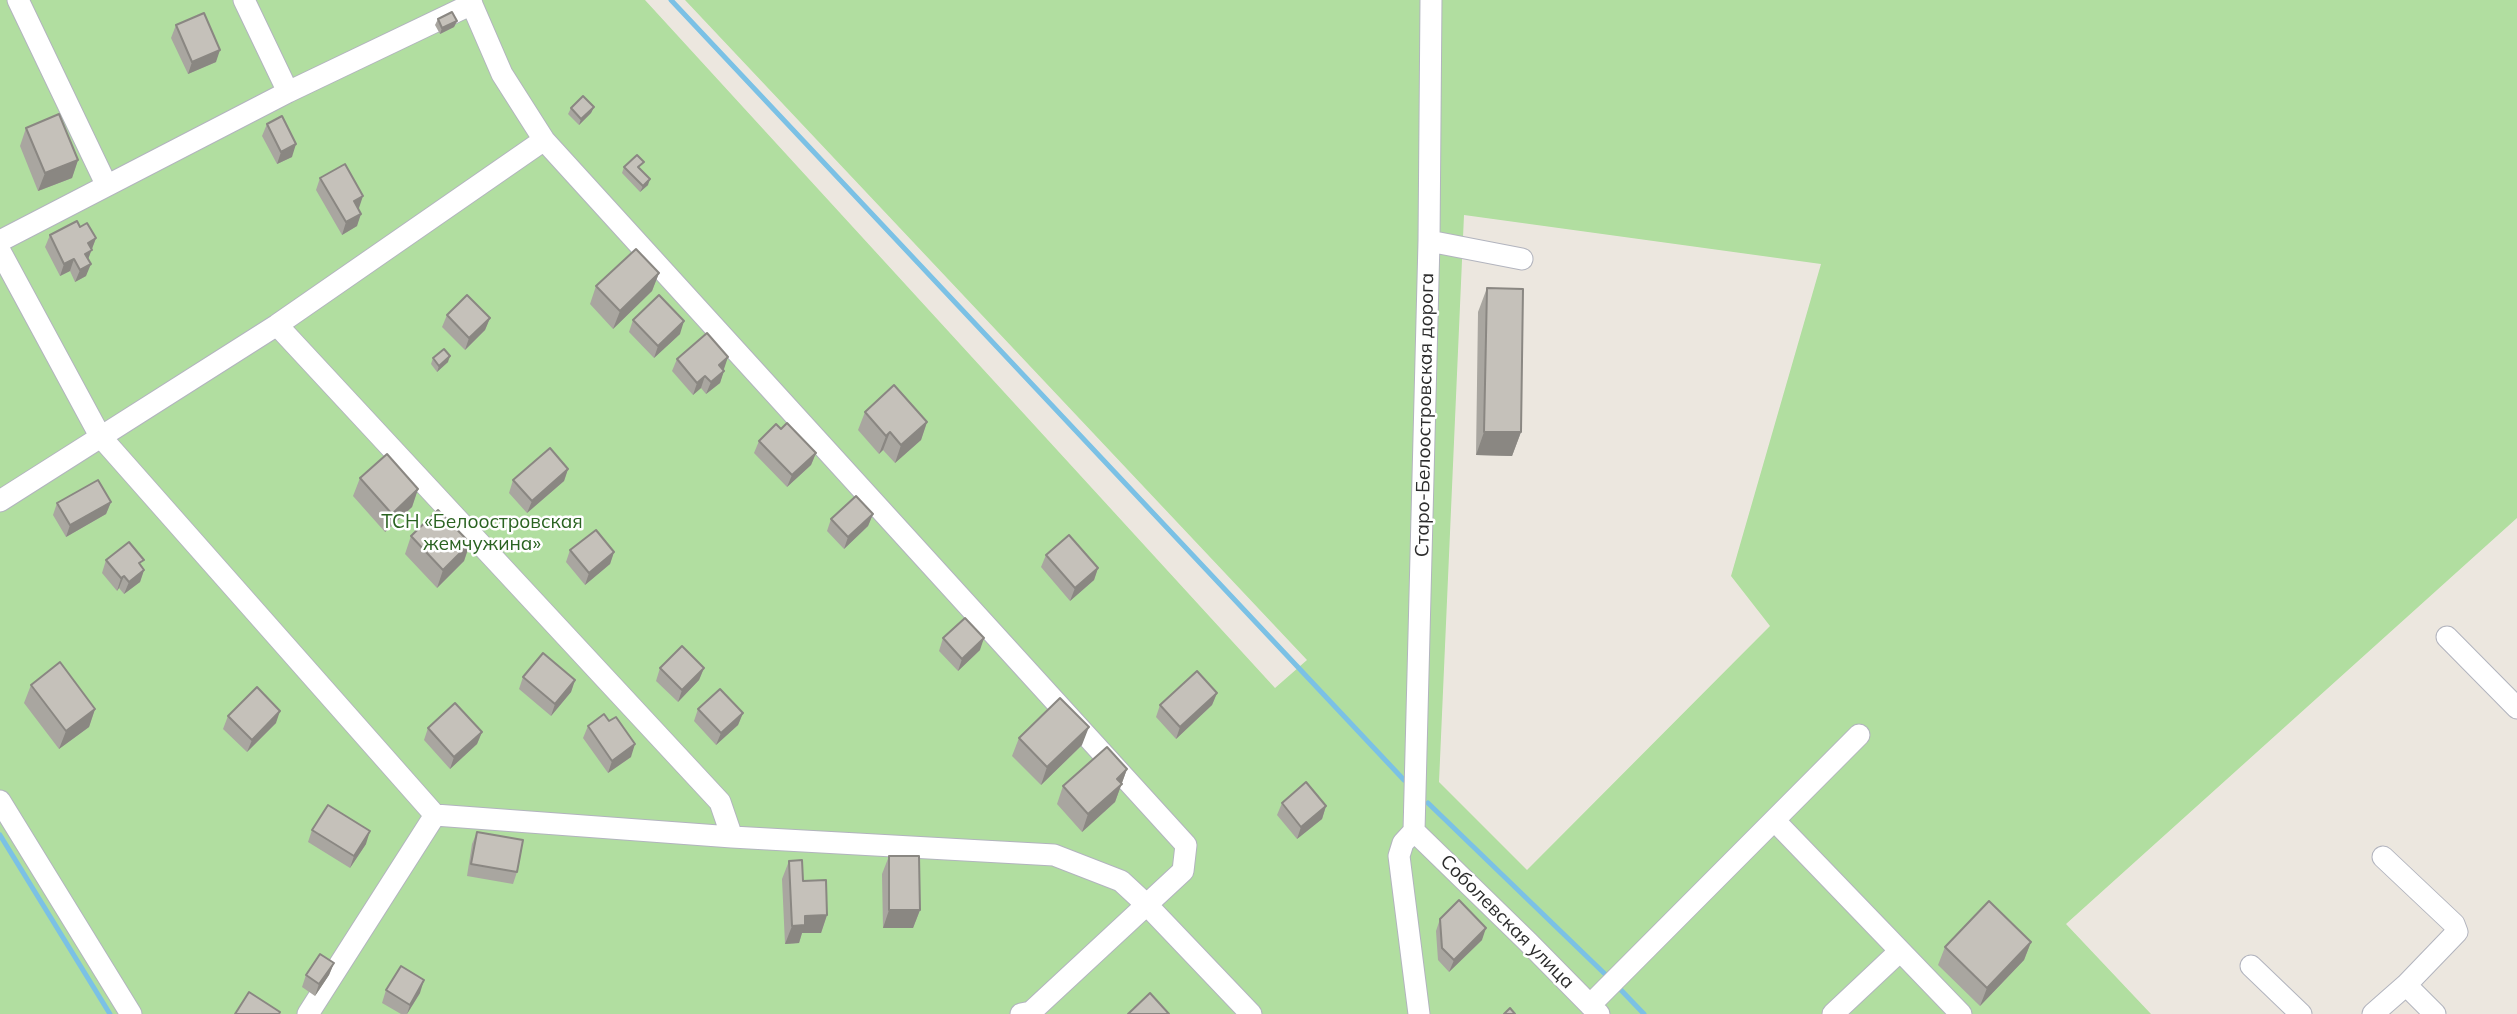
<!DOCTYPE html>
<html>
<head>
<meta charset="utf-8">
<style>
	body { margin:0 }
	canvas { display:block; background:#ece7df }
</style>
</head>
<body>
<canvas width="2517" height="1014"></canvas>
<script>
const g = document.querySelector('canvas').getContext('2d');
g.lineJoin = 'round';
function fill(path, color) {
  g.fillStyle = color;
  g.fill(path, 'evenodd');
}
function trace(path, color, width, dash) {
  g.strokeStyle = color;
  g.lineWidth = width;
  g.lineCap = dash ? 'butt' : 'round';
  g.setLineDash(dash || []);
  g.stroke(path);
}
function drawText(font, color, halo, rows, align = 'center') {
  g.font = font + ' Mulish,sans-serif';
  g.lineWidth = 5;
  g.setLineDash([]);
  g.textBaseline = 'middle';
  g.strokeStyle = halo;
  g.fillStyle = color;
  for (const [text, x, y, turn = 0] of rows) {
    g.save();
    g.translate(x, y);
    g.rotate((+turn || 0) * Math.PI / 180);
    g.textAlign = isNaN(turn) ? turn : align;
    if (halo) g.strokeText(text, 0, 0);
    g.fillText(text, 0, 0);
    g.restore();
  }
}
const green = new Path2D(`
	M0 0H645L1275 688 1307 660 685 0H2517V518L2066 924 2151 1014H0ZM1464 215 1821 264 1731 576 1770 626 1527 870 1439 782Z`);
const stream = new Path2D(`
	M671 0 1404 780
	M1428 803 1607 976
	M0 835 110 1014
	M1620 989 1644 1014`);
const minor = new Path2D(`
	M18 0 106 184
	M244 0 288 92
	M470 0 502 74 544 140 1186 845 1183 871 1031 1012 1021 1014
	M0 241 288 92 472 4
	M1429 241 1522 259
	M0 251 100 436 435 815 732 837 1054 855 1121 881 1148 906 1251 1014
	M277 325 720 802 732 837
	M0 501 277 325 544 140
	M2447 637 2517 708
	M0 801 131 1014
	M1775 821 1961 1014
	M1414 831 1429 241 1431 0
	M1414 831 1528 942 1599 1014
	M1414 831 1403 843 1399 856 1419 1014
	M2251 966 2301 1014
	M2406 985 2435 1014
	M1590 1005 1859 735
	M308 1014 435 815
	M1833 1014 1900 951
	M2373 1014 2406 985 2457 932 2454 924 2383 857`);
const wall = new Path2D(`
	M438 19 457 21 454 27 440 34 435 25Z
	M176 25 216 62 188 74 171 38Z
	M594 107 591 113 579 125 568 114 571 108Z
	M267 124 292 157 277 164 262 136Z
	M26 128 78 160 72 178 38 191 20 146Z
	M624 167 641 168 640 169 648 185 640 192 622 173Z
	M320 178 359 208 357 226 342 235 316 190Z
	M80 227 96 238 88 259 86 276 75 282 70 271 60 276 45 247 50 235Z
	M659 273 652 291 613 329 590 304 596 286Z
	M1487 288 1521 432 1512 456 1476 455 1478 312Z
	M447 315 490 318 485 330 465 350 442 327Z
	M633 320 680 334 654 358 629 332Z
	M433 358 448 362 437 372 431 364Z
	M677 359 724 369 720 383 706 394 701 388 693 395 672 371Z
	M865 412 927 422 921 440 895 463 883 450 879 454 858 430Z
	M759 441 816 453 811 465 787 487 754 453Z
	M568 469 564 481 527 513 509 493 513 480Z
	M360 478 418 489 412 507 385 532 353 496Z
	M111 502 106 514 66 537 53 515 57 503Z
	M873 514 868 526 844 549 827 531 831 519Z
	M411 536 470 543 464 561 437 588 405 554Z
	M570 550 614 552 610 564 585 585 566 562Z
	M1046 555 1098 568 1094 580 1070 601 1041 567Z
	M106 560 142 566 144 570 140 582 124 594 119 588 117 591 102 573Z
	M943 638 980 650 958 671 939 651Z
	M660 668H704L699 680 678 702 656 681Z
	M523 677 575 680 571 692 551 716 519 689Z
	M31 685 95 709 89 727 59 749 24 703Z
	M1217 693 1212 705 1176 739 1156 717 1160 705Z
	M698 709 743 713 738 725 716 745 694 721Z
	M228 716 276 723 247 752 223 729Z
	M588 726 631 757 608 773 583 738Z
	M428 728 482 732 477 744 450 769 424 740Z
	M1019 738 1082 745 1041 785 1012 756Z
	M1127 769 1115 802 1082 832 1057 804 1063 786Z
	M1282 803 1326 806 1322 819 1297 839 1277 815Z
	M312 830 366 844 350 868 308 842Z
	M477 832 517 872 513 884 467 876 472 844Z
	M889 856 920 910 913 928H883L882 874Z
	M789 861 827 915 821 933H802L799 943 785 944 782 879Z
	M1440 919 1482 940 1449 972 1438 960 1436 931Z
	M2031 942 2024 960 1980 1006 1938 965 1945 947Z
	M334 963 329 975 315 996 302 987 306 975Z
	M386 990 420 993 407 1014H401L382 1003Z`);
const shadedWall = new Path2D(`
	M457 21 454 27 440 34 442 28Z
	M220 50 216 62 188 74 192 62Z
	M594 107 591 113 579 125 581 119Z
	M296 144 292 157 277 164 281 152Z
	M78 160 72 178 38 191 45 173Z
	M650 179 648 185 640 192 643 186Z
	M363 196 359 208 350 213 354 201Z
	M361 214 357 226 342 235 346 222Z
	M96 238 87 262 81 266 88 243Z
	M74 259 70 271 60 276 64 264Z
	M91 264 86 276 75 282 80 270Z
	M659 273 652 291 613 329 620 311Z
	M490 318 485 330 465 350 469 338Z
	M684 321 680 334 654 358 658 346Z
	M450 356 448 362 437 372 439 366Z
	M728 357 724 369 715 377 719 365Z
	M724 371 720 383 706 394 711 382Z
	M705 376 701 388 693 395 697 383Z
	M927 422 921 440 895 463 901 445Z
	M890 432 883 450 879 454 886 436Z
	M1484 432H1521L1512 456 1476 455Z
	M816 453 811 465 787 487 792 475Z
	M568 469 564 481 527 513 532 501Z
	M418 489 412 507 385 532 392 514Z
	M111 502 106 514 66 537 70 525Z
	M873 514 868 526 844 549 848 537Z
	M470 543 464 561 437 588 443 570Z
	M614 552 610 564 585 585 589 573Z
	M1098 568 1094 580 1070 601 1075 588Z
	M144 570 140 582 124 594 129 582Z
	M124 576 119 588 117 591 121 578Z
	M984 638 980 650 958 671 962 659Z
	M704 668 699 680 678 702 682 690Z
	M575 680 571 692 551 716 555 704Z
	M1217 693 1212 705 1176 739 1180 727Z
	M95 709 89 727 59 749 66 731Z
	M280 711 276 723 247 752 252 740Z
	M743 713 738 725 716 745 721 733Z
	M1089 727 1082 745 1041 785 1047 767Z
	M482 732 477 744 450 769 454 757Z
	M635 744 631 757 608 773 612 761Z
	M1127 769 1115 802 1082 832 1088 814 1117 779Z
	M1326 806 1322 819 1297 839 1301 827Z
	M370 831 366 844 350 868 354 856Z
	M889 910H920L913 928H883Z
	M827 915 821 933H802L799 943 785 944 792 926 805 916Z
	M1486 928 1482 940 1449 972 1454 960Z
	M2031 942 2024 960 1980 1006 1987 988Z
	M334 963 329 975 315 996 319 984Z
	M424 980 420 993 407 1014 410 1005Z`);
const building = new Path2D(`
	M452 12 457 21 442 28 438 19Z
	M204 13 220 50 192 62 176 25Z
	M583 96 594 107 581 119 571 108Z
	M59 114 78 160 45 173 26 128Z
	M282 116 296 144 281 152 267 124Z
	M637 155 644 162 638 167 650 179 643 186 624 167Z
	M345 164 363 196 354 201 361 214 346 222 320 178Z
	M77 221 80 227 87 223 96 238 88 243 92 250 85 254 91 264 80 270 74 259 64 264 50 235Z
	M636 249 659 273 620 311 596 286Z
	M1487 288 1523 289 1521 432H1484Z
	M467 295 490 318 469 338 447 315Z
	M659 295 684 321 658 346 633 320Z
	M707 333 728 357 719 365 724 371 711 382 705 376 697 383 677 359Z
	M444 349 450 356 439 366 433 358Z
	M894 385 927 422 901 445 890 432 886 436 865 412Z
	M787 423 816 453 792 475 759 441 776 424 781 429Z
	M550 448 568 469 532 501 513 480Z
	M387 454 418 489 392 514 360 478Z
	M98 480 111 502 70 525 57 503Z
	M856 496 873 514 848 537 831 519Z
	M438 510 470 543 443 570 411 536Z
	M596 530 614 552 589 573 570 550Z
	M1069 535 1098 568 1075 588 1046 555Z
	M129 542 144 560 139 563 144 570 129 582 124 576 121 578 106 560Z
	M965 618 984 638 962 659 943 638Z
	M682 646 704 668 682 690 660 668Z
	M543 653 575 680 555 704 523 677Z
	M60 662 95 709 66 731 31 685Z
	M1197 671 1217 693 1180 727 1160 705Z
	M257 687 280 711 252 740 228 716Z
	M720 689 743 713 721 733 698 709Z
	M1060 698 1089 727 1047 767 1019 738Z
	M455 703 482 732 454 757 428 728Z
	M604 714 609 721 616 717 635 744 612 761 588 726Z
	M1107 747 1127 769 1117 779 1122 784 1088 814 1063 786Z
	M1306 782 1326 806 1301 827 1282 803Z
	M328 805 370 831 354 856 312 830Z
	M477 832 523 840 517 872 471 864Z
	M889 856H919L920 910H889Z
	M802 860 803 881 826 880 827 915 805 916V925L792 926 789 861Z
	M1459 900 1486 928 1454 960 1442 948 1440 919Z
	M1989 901 2031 942 1987 988 1945 947Z
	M320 954 334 963 319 984 306 975Z
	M401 966 424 980 410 1005 386 990Z
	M249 992 280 1012 279 1014H235Z
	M1150 993 1169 1014H1128Z
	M1510 1008 1515 1014H1504Z`);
const streetNames = [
	["Старо-Белоостровская дорога",1425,415,-89],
	["Соболевская улица",1507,922,45]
];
const parkNames = [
	["ТСН «Белоостровская",482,522],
	["жемчужина»",482,544]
];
fill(green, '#b1dea0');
trace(stream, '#7bc1e5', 5);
trace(minor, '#b2b4be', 23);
trace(minor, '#fff', 21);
fill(wall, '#a9a6a0');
fill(shadedWall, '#8a8782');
fill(building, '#c5c1ba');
trace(building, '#8a8782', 2);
drawText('19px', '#2c2c2c', '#fff', streetNames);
drawText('19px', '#2a6321', '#fff', parkNames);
</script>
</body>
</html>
